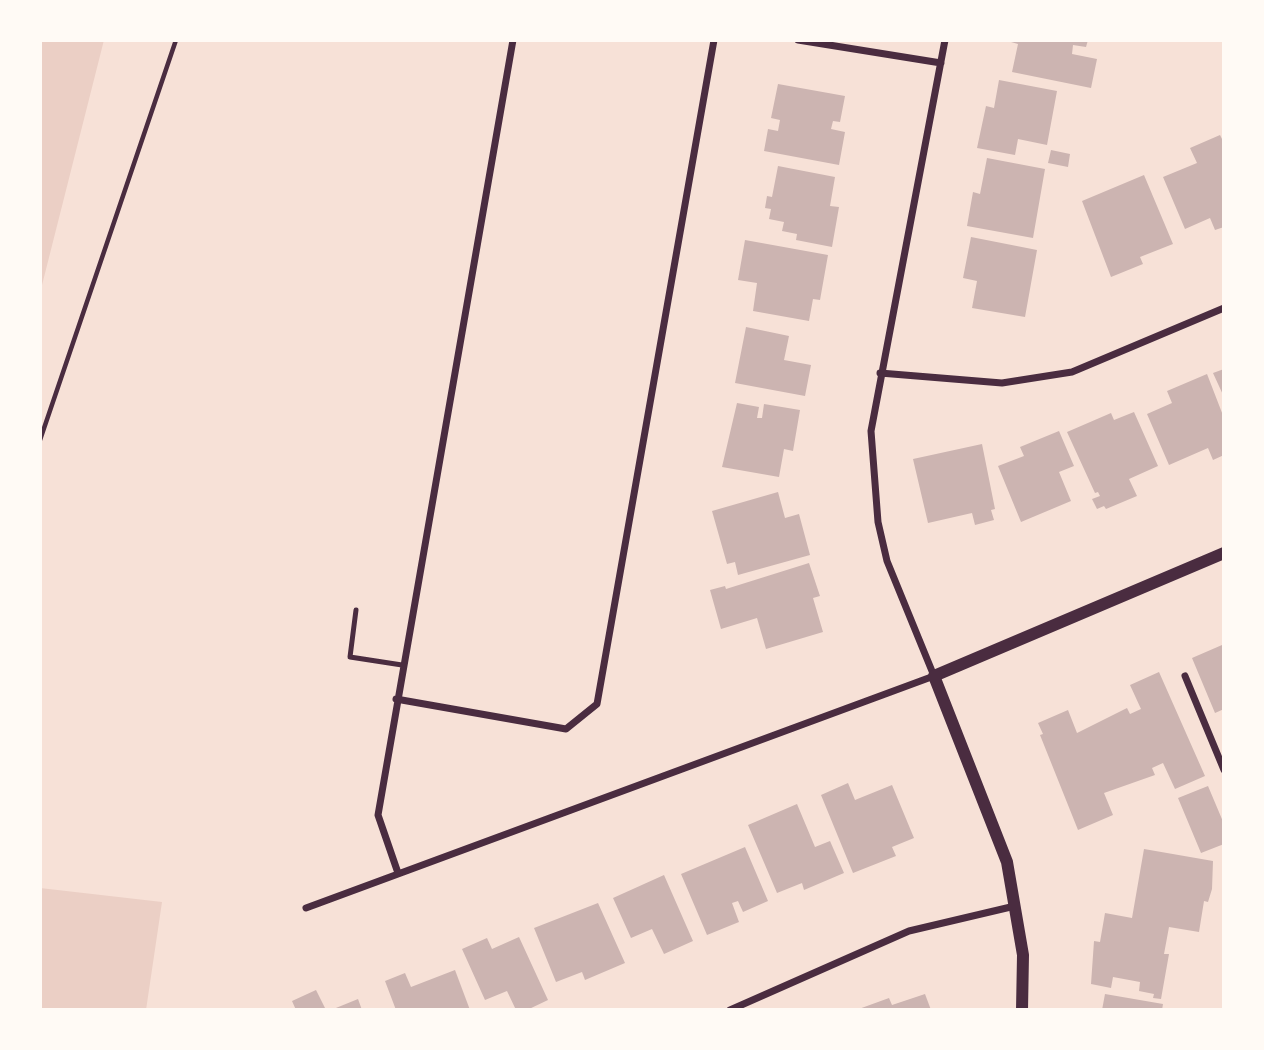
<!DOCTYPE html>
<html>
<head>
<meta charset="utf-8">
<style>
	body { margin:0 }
	#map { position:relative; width:1264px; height:1050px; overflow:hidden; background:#f7e1d7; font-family:"PT Serif",serif }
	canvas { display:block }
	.frame { position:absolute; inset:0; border:42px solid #fffaf5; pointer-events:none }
</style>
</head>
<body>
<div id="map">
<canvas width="1264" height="1050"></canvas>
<div class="frame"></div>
</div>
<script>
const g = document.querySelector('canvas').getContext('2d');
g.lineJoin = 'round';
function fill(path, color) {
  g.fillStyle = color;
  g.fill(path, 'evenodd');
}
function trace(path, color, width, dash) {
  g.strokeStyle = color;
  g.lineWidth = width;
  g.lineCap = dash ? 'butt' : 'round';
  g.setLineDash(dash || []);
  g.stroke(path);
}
const green = new Path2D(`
	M40 40H104L40 293Z
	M40 888 162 902 146 1010H40Z`);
const building = new Path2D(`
	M1004 40H1088L1086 47 1073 45 1072 54 1097 59 1091 88 1012 72 1018 44Z
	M999 80 1057 91 1047 145 1018 139 1015 155 977 148 986 106 994 108Z
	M778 84 845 96 840 122 833 121 831 129 845 132 839 165 764 151 768 129 778 131 780 120 771 118Z
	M1220 135 1224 143V227L1215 230 1210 218 1185 229 1163 177 1197 163 1190 148Z
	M1051 150 1070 154 1068 167 1048 163Z
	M987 158 1045 169 1033 238 967 226 973 192 980 194Z
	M778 166 835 177 830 206 839 207 832 247 796 240 797 234 782 231 784 222 769 219 771 209 765 208 767 196 772 197Z
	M1144 175 1173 244 1140 257 1143 264 1111 277 1082 201Z
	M971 237 1037 250 1025 317 972 308 977 281 963 278Z
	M745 240 828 255 820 300 813 299 809 321 753 311 757 283 738 280Z
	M746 327 789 336 784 360 811 365 805 396 735 383Z
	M1224 369V397L1213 373Z
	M1207 374 1224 418V455L1213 460 1208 448 1169 465 1147 414 1172 403 1167 391Z
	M737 403 759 407 757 418H762L764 404 800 410 793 451 784 449 779 477 722 467Z
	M1134 412 1158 466 1129 479 1137 496 1106 509 1104 506 1097 509 1092 499 1100 496 1098 492 1095 493 1067 432 1111 413 1114 420Z
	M1059 431 1074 466 1059 472 1071 501 1021 522 998 466 1024 456 1020 447Z
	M982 444 995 509 991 510 994 520 975 525 972 513 928 523 913 459Z
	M778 492 785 518 799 514 810 555 738 575 735 562 727 564 712 511Z
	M809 563 820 596 813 598 823 632 766 649 757 618 721 629 710 590 725 586 726 589Z
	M1222 645 1224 709 1215 713 1192 658Z
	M1159 672 1205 776 1175 789 1163 763 1152 768 1155 775 1104 793 1113 815 1078 830 1040 735 1043 734 1038 723 1068 710 1077 733 1127 708 1130 714 1141 709 1130 685Z
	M848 783 855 800 892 785 914 838 892 847 896 856 853 873 821 795Z
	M1208 786 1224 824V844L1201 853 1178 798Z
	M797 804 815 847 830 841 844 873 804 890 802 883 777 893 748 825Z
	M745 847 768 901 743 912 738 901 732 903 739 922 707 935 681 874Z
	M1144 849 1213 861 1212 889 1208 902 1204 901 1199 932 1169 927 1164 954H1169L1161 999 1153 998 1154 994 1139 991 1140 982 1113 977 1111 988 1091 984 1094 941 1100 942 1105 913 1132 918Z
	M664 875 693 941 664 954 652 929 631 938 613 898Z
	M598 903 625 963 585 980 582 972 556 982 534 928Z
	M519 937 548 1000 527 1010H516L507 991 485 1000 462 949 487 938 492 949Z
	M455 970 470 1010H396L385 981 405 973 411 987Z
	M316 990 325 1008 296 1010 292 1001Z
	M925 994 931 1010H856L889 998 892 1005Z
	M1105 994 1163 1004 1162 1010H1102Z
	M358 999 362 1010H331Z`);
const path = new Path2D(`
	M40 440 176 40`);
const service = new Path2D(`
	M356 610 350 657 402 665`);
const minor = new Path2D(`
	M798 40 941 63
	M880 373 1002 383 1072 372 1224 308
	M1185 676 1224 770
	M396 699 566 729 597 704 714 40
	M398 873 378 815 513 40
	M306 908 934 676 887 561 878 522 871 431 945 40
	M730 1010 909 931 1015 906`);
const tertiary = new Path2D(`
	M1022 1010 1023 955 1007 862 934 676 1224 553`);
fill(green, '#ebcfc5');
fill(building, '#ccb4b1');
trace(path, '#4a2c40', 4.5);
trace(service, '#4a2c40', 5);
trace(minor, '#4a2c40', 7);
trace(tertiary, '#4a2c40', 12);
</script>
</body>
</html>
